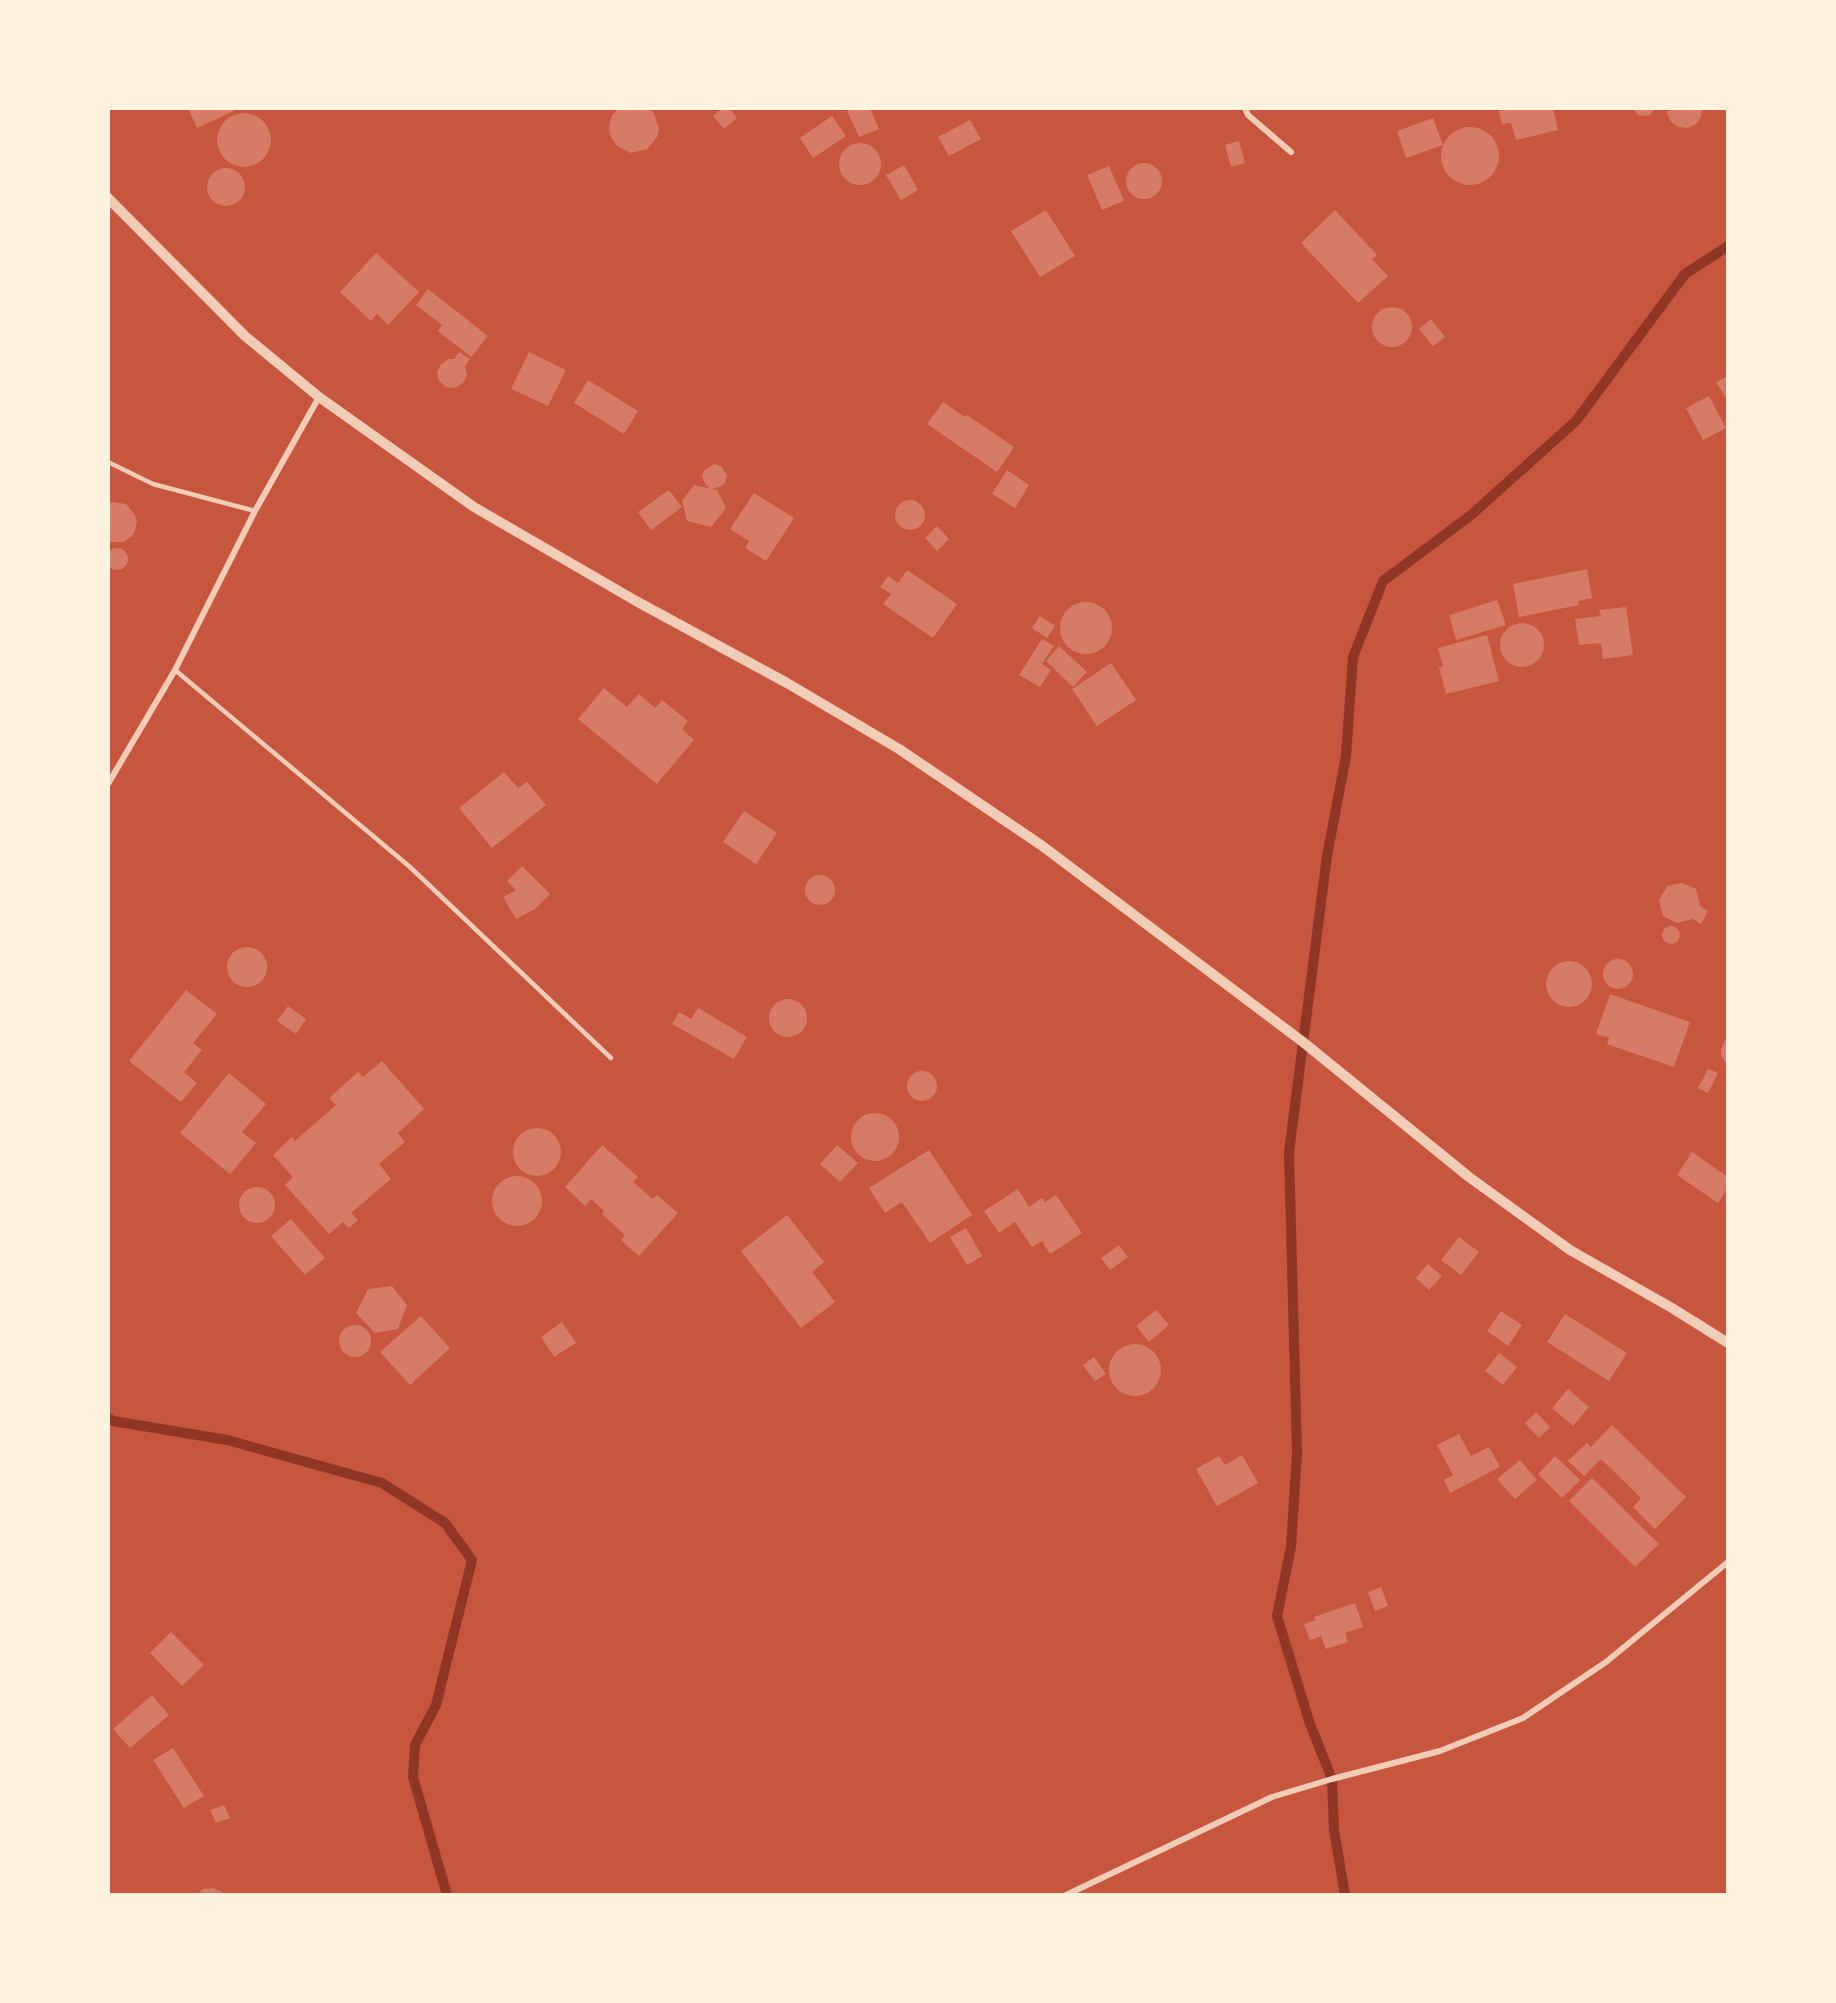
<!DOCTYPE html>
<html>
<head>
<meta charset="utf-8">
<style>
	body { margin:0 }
	#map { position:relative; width:1836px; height:2003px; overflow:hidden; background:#c8553d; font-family:Signika,sans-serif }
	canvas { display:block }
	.frame { position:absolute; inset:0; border:110px solid #fff3e0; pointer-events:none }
</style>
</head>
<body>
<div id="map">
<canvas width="1836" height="2003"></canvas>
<div class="frame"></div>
</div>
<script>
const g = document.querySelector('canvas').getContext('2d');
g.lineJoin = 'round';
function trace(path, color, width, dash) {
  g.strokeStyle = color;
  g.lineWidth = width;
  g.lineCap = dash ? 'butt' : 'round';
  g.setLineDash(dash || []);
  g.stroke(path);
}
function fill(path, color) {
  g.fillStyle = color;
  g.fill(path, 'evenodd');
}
const stream = new Path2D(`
	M108 1418 113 1421 227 1440 382 1483 445 1523 472 1560 436 1705 415 1745 413 1777 447 1895
	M1345 1895 1334 1830 1332 1779 1310 1724 1277 1616 1291 1547 1297 1453 1289 1152 1327 856 1346 756 1353 657 1383 581 1471 515 1576 421 1685 274 1728 246`);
const building = new Path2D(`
	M188 108H240L197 128Z
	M619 108H648L654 113 659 129 657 137 647 149 631 153 617 146 612 139 609 131 610 123 612 115Z
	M723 108H729L737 118 724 129 713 116Z
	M846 108H870L879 129 859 137Z
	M1498 108H1553L1558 130 1516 140 1511 123 1502 124Z
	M1632 108H1655L1650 115 1646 116 1638 115Z
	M1668 108H1702L1701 117 1696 124 1688 128 1678 127 1671 122 1667 113Z
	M217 140a27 27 0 1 1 54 0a27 27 0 1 1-54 0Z
	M832 116 846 136 813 158 800 138Z
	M1433 118 1443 145 1406 158 1397 131Z
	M970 120 981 139 949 156 938 137Z
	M1441 156a29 29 0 1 1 58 0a29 29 0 1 1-58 0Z
	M1239 141 1245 163 1231 167 1225 145Z
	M839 164a21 21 0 1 1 42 0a21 21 0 1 1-42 0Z
	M1126 181a18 18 0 1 1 36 0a18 18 0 1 1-36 0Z
	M904 165 918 190 901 200 886 175Z
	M1109 166 1124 201 1102 210 1087 175Z
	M207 187a19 19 0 1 1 38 0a19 19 0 1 1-38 0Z
	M1046 210 1075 256 1040 277 1011 231Z
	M1335 210 1377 255 1372 259 1388 276 1358 303 1301 243Z
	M376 253 419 292 388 325 377 314 371 321 340 292Z
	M428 289 488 336 471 357 438 331 442 325 416 305Z
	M1372 327a20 20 0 1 1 40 0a20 20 0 1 1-40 0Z
	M1431 319 1445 337 1433 346 1419 329Z
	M459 352 470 359 465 366 467 375 463 383 455 388 446 387 439 381 437 372 441 364 449 359H454Z
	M529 352 566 370 548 406 511 389Z
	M1728 376V395L1725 397 1716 382Z
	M588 380 638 411 624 434 574 403Z
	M1709 396 1726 428 1703 440 1686 408Z
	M943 402 965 417 967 415 1014 447 997 472 927 424Z
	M714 464 721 466 727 475 725 483 722 486 712 489 717 490 726 508 711 527 687 521 682 501 694 485 711 489 706 485 702 477 704 470Z
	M1007 470 1029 485 1015 508 992 494Z
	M669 490 682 507 651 530 638 512Z
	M754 493 794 518 766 561 745 548 749 541 730 529Z
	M895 515a15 15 0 1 1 30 0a15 15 0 1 1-30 0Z
	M112 502 126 504 135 515 137 521 134 534 124 542H108V504Z
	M937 526 949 539 937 551 925 538Z
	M106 559a11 11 0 1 1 22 0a11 11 0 1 1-22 0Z
	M1587 569 1592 598 1578 601 1579 605 1519 617 1513 584Z
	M907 570 957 604 933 638 883 604 891 594 880 587 888 576 898 583Z
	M1497 600 1506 625 1456 640 1449 615Z
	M1060 628a26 26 0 1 1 52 0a26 26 0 1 1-52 0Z
	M1626 607 1633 655 1603 659 1601 643 1579 645 1575 619 1601 616 1599 610Z
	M1040 616 1055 626 1047 638 1032 628Z
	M1500 645a22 22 0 1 1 44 0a22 22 0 1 1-44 0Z
	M1487 635 1499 681 1446 694 1439 667H1443L1438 648Z
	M1042 639 1054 646 1042 664 1051 670 1040 687 1019 675Z
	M1059 646 1087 672 1073 687 1046 661Z
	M1111 663 1136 700 1097 726 1072 689Z
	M604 688 627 707 639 694 655 708 662 700 688 721 682 729 694 740 657 784 578 719Z
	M504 772 518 788 527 782 546 805 492 848 459 808Z
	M744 811 777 833 756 864 723 842Z
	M522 866 550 894 535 909 516 919 503 897 516 890 507 881Z
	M805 890a15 15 0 1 1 30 0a15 15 0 1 1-30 0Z
	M1682 883 1696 889 1700 906 1708 911 1701 924 1693 919 1677 923 1663 916 1659 901 1667 886Z
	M1662 935a9 9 0 1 1 18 0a9 9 0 1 1-18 0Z
	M227 967a20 20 0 1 1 40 0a20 20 0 1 1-40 0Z
	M1603 974a15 15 0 1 1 30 0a15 15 0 1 1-30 0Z
	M1546 984a23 23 0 1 1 46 0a23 23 0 1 1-46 0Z
	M186 990 217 1014 193 1043 202 1050 184 1072 197 1083 181 1102 129 1061Z
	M1610 994 1690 1022 1674 1067 1607 1044 1609 1038 1596 1034Z
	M769 1018a19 19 0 1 1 38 0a19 19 0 1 1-38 0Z
	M288 1006 306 1019 296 1034 277 1021Z
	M698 1008 747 1037 734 1059 672 1024 679 1012 691 1019Z
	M1728 1034V1066L1721 1056V1049Z
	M382 1061 424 1109 398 1133 405 1142 379 1164 391 1179 351 1213 358 1220 349 1228 343 1222 329 1234 285 1185 293 1177 273 1155 292 1137 295 1141 336 1105 329 1098 358 1072 363 1077Z
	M1708 1069 1718 1073 1708 1093 1698 1088Z
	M907 1086a15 15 0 1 1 30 0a15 15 0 1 1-30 0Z
	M229 1073 266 1104 242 1132 256 1143 230 1174 180 1133Z
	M851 1137a24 24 0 1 1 48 0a24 24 0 1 1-48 0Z
	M513 1152a24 24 0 1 1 48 0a24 24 0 1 1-48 0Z
	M602 1145 638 1177 633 1182 653 1199 657 1195 678 1213 639 1256 621 1240 625 1235 602 1214 604 1211 591 1199 585 1206 565 1187Z
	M837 1145 858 1163 840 1182 820 1164Z
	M929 1150 972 1215 930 1243 902 1202 885 1213 869 1188Z
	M1692 1152 1728 1177V1188L1718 1203 1677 1175Z
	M492 1201a25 25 0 1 1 50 0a25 25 0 1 1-50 0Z
	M239 1205a18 18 0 1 1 36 0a18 18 0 1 1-36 0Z
	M1018 1189 1029 1207 1042 1198 1045 1202 1056 1195 1082 1233 1050 1254 1042 1241 1032 1247 1015 1222 999 1233 984 1211Z
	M787 1215 824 1262 812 1272 835 1302 801 1328 741 1251Z
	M291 1219 325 1258 305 1275 271 1236Z
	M966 1228 982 1256 967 1265 950 1237Z
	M1459 1237 1479 1252 1461 1275 1441 1260Z
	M1119 1245 1128 1257 1110 1270 1101 1258Z
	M1428 1264 1442 1276 1429 1290 1416 1278Z
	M392 1286 407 1305 398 1329 375 1333 356 1313 368 1289Z
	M1156 1310 1169 1325 1149 1342 1136 1326Z
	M1501 1311 1522 1325 1508 1346 1487 1331Z
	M1565 1314 1627 1353 1609 1381 1547 1342Z
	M421 1316 450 1348 410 1385 380 1352Z
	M562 1322 576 1343 554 1357 541 1337Z
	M339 1341a16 16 0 1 1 32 0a16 16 0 1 1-32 0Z
	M1109 1370a26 26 0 1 1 52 0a26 26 0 1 1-52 0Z
	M1499 1353 1517 1367 1503 1385 1485 1371Z
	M1094 1357 1106 1374 1095 1381 1083 1365Z
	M1568 1389 1589 1407 1573 1426 1552 1408Z
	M1536 1412 1550 1427 1539 1438 1525 1423Z
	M1612 1425 1686 1497 1655 1529 1633 1507 1641 1498 1601 1459 1584 1476 1568 1461 1587 1443 1591 1447Z
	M1459 1434 1471 1456 1489 1447 1500 1467 1450 1493 1444 1480 1453 1475 1437 1445Z
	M1242 1455 1258 1483 1217 1506 1196 1469 1219 1456 1225 1465Z
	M1555 1456 1580 1480 1562 1498 1538 1474Z
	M1520 1460 1537 1480 1515 1499 1497 1479Z
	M1592 1478 1659 1544 1635 1567 1569 1501Z
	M1381 1587 1388 1606 1375 1611 1368 1592Z
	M1355 1603 1363 1627 1345 1633 1348 1642 1326 1649 1321 1636 1310 1640 1304 1624 1316 1620 1314 1617Z
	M171 1632 204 1665 182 1686 150 1653Z
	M152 1695 169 1715 130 1748 113 1729Z
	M173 1748 204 1796 184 1808 153 1760Z
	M224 1805 230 1818 216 1823 210 1810Z
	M213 1888 222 1892 225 1895H196L203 1889Z`);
const service = new Path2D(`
	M108 462 153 484 255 511
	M175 670 410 867 611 1058`);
const minor = new Path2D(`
	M1245 108 1248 115 1291 152
	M108 784 175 670 255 511 319 397
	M1066 1895 1272 1797 1332 1779 1440 1751 1523 1718 1606 1662 1728 1562`);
const tertiary = new Path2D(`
	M108 198 245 336 319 397 474 507 636 601 787 683 899 749 1041 845 1303 1042 1469 1177 1570 1250 1672 1308 1728 1343`);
trace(stream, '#8f3625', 10);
fill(building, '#d67c66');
trace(service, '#f1ccb7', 4.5);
trace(minor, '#f1ccb7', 6);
trace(tertiary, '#f1ccb7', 10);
</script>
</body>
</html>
